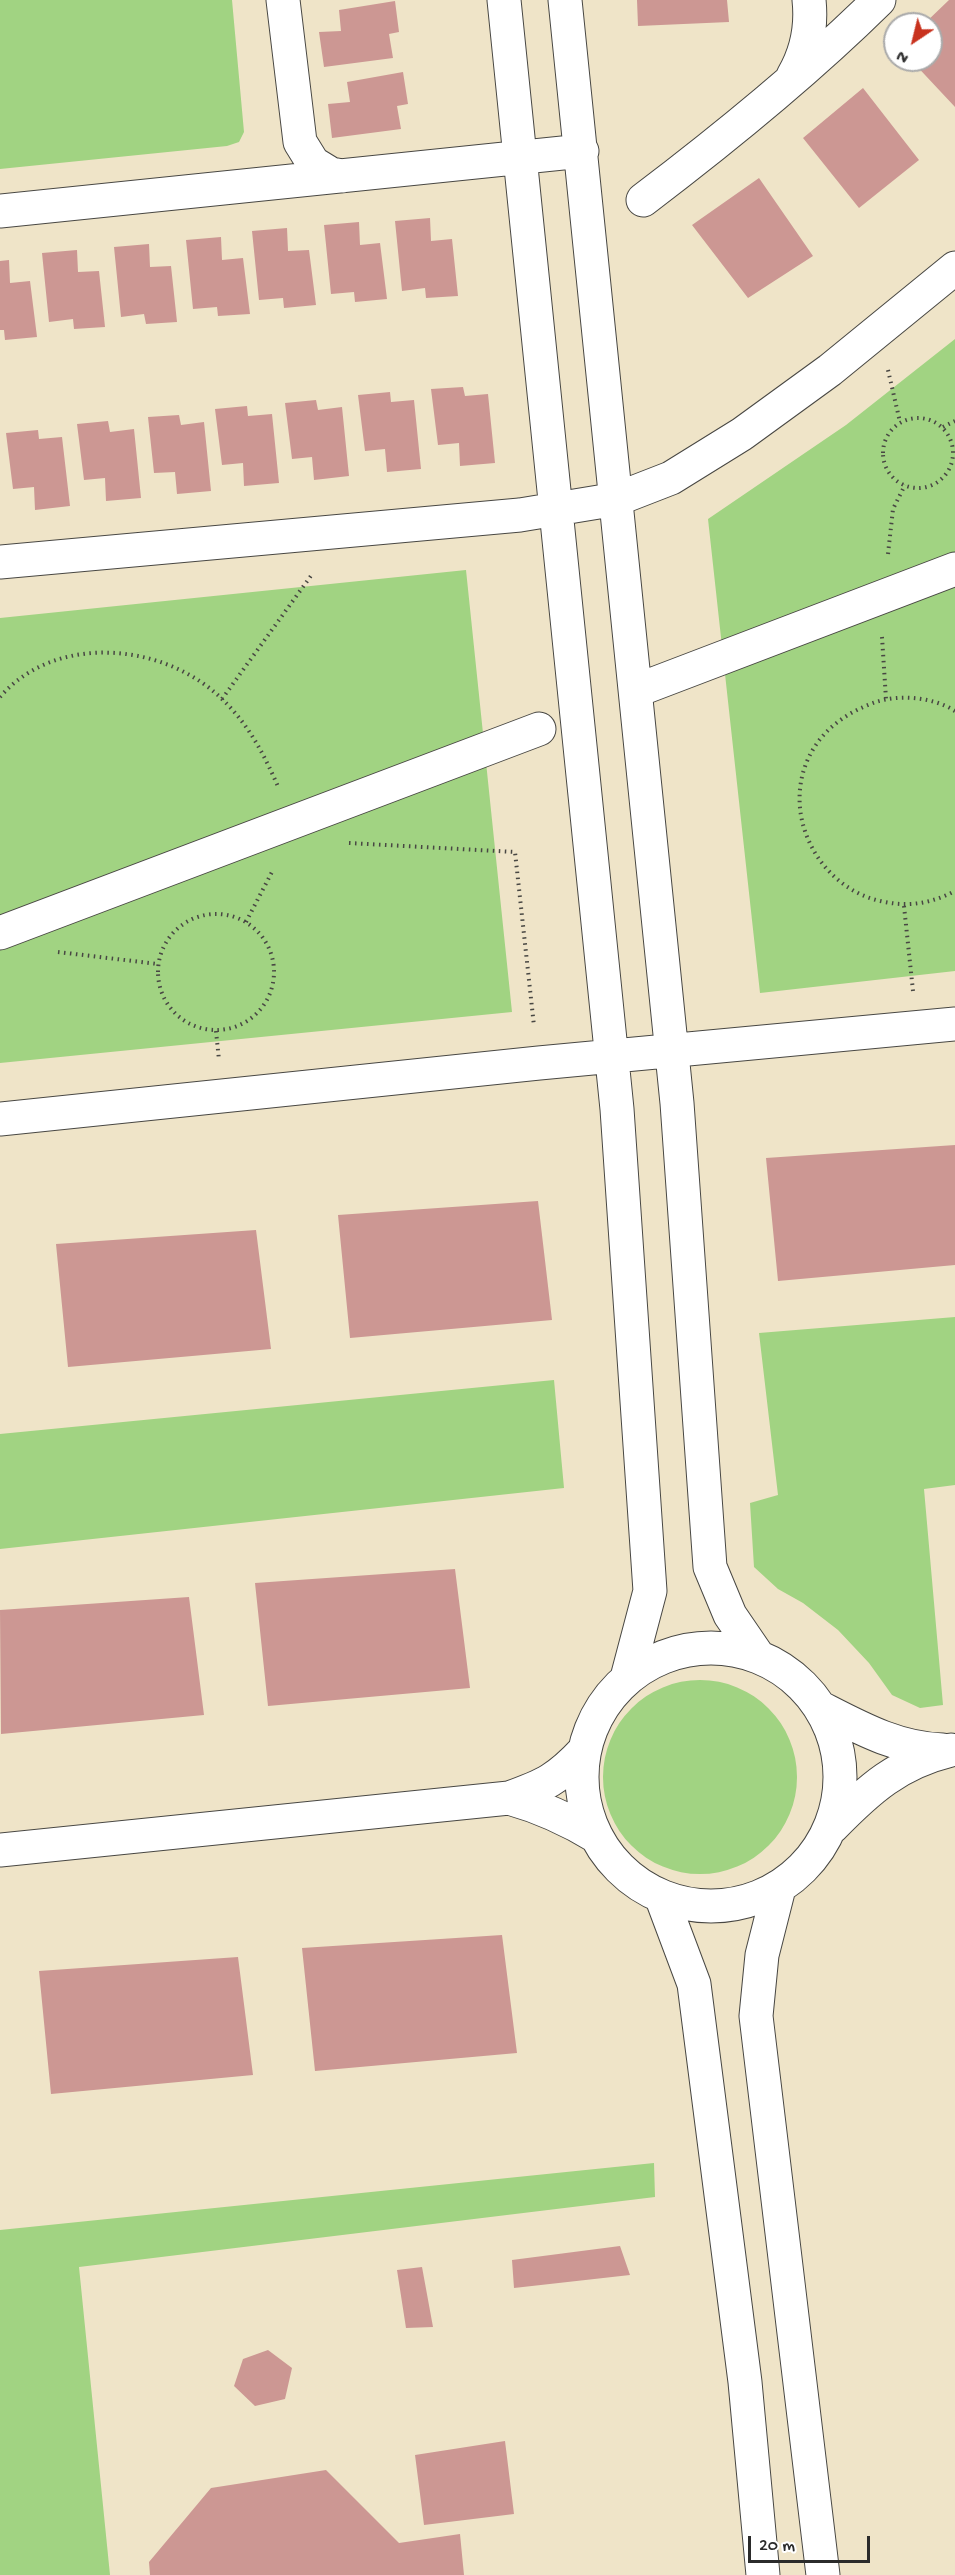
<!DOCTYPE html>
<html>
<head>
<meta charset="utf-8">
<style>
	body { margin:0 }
	#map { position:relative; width:955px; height:2575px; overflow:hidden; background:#efe4c8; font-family:"Gochi Hand",sans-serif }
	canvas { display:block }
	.north { position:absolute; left:883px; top:12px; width:60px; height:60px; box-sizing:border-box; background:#fff; border:2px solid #aaa; border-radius:50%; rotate:215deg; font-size:16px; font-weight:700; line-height:24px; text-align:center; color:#2b2b2b }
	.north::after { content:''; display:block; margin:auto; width:21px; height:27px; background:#c8321e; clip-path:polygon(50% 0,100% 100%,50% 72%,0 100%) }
	.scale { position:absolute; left:748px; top:2536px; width:122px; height:27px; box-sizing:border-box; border:3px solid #2b2b2b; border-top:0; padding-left:8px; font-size:18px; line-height:21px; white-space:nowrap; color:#2b2b2b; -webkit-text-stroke:4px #fff; paint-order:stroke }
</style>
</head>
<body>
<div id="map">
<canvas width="955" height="2575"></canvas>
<div class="north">N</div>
<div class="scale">20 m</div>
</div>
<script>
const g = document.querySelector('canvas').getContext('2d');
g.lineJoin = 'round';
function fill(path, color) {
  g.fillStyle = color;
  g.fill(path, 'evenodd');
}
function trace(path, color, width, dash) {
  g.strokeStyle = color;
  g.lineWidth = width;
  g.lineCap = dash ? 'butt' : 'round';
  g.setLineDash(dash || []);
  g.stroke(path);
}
const green = new Path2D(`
	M0 0H232L244 132 239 142 227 146 0 169Z
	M955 339V971L760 993 708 519 846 425Z
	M466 570 512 1012 0 1063V618Z
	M955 1317V1485L924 1489 943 1705 920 1708 892 1695 869 1663 838 1630 803 1603 778 1589 754 1567 750 1503 778 1495 759 1333Z
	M554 1380 564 1488 0 1549V1434Z
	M603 1777a97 97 0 1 1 194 0a97 97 0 1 1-194 0Z
	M654 2163 655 2197 79 2267 110 2575H0V2230Z`);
const building = new Path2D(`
	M637 0H727L729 22 638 26Z
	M949 0H955V107L911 60H931V24H924Z
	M395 1 399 32 389 34 393 58 324 67 319 32 341 31 339 10Z
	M403 72 408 104 397 106 401 129 332 138 328 104 350 102 347 82Z
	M863 88 919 160 859 208 803 138Z
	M759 178 813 256 748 298 692 225Z
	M430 218 431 241 452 239 458 296 426 298 425 288 402 291 395 221Z
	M359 222 360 245 380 243 387 299 355 302 354 292 331 294 324 225Z
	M287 228 288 251 309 250 316 305 284 308 283 298 259 300 252 231Z
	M221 237 222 260 243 258 250 314 218 316 217 307 193 309 186 240Z
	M149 244 150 267 171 266 177 322 146 324 144 314 121 317 114 247Z
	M77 250 78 272 99 271 105 327 74 329 73 319 49 322 42 253Z
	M9 260 10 283 30 281 37 337 5 340 4 330H0V261Z
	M463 387 465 396 488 394 495 463 460 466 459 443 438 445 431 389Z
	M390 392 391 402 414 400 421 469 387 472 385 449 365 451 358 395Z
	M316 400 318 410 342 407 349 476 314 480 312 457 292 459 285 403Z
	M247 406 248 416 272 414 279 483 244 486 243 463 222 465 215 409Z
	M179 415 181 425 204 422 211 491 177 494 175 472 154 473 148 417Z
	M108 421 110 432 134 429 141 498 106 501 105 478 84 480 77 424Z
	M38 430 39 439 62 437 70 506 35 510 34 487 13 489 6 433Z
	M955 1145V1265L778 1281 766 1158Z
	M538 1201 552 1320 350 1338 338 1215Z
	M256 1230 271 1349 68 1367 56 1244Z
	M455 1569 470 1688 268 1706 255 1583Z
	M189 1597 204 1715 1 1734 0 1610Z
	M502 1935 517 2053 315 2071 302 1948Z
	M238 1957 253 2075 51 2094 39 1971Z
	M620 2246 630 2275 514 2288 512 2260Z
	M422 2267 433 2327 406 2328 397 2270Z
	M268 2350 292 2368 285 2399 255 2406 234 2386 243 2359Z
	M505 2441 514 2514 424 2525 415 2455Z
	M326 2470 399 2543 460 2534 464 2575H150L149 2562 211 2488Z`);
const path = new Path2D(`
	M888 370 900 422
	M883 453a35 35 0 1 1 70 0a35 35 0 1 1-70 0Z
	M943 427 955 421
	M888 554 893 509 905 485
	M882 637 886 699
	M0 697C56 632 166 643 223 700 249 725 265 756 279 789
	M222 699 313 573
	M955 711C933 697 900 694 876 702 847 712 821 730 808 759 781 819 822 891 885 902 910 907 932 903 955 891
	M349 843 515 852 534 1026
	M904 906 913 991
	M158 972a58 58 0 1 1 116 0a58 58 0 1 1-116 0Z
	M246 922 273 870
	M58 952 158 964
	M216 1031 219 1060`);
const street = new Path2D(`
	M283 0 300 142 313 163 331 174 342 176
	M504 0 617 1109 650 1591 627 1678
	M565 0 677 1103 710 1567 730 1615 758 1656
	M793 76C807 52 812 28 809 0
	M643 200C726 137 805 73 879 0
	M0 211 582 151
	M0 562 520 515 617 499 671 478 742 434 830 370 955 268
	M643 688 955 569
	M0 933 539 729
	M0 1119 539 1063 955 1024
	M582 1777a129 129 0 1 1 258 0a129 129 0 1 1-258 0Z
	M821 1708C860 1728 898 1749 943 1750
	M509 1798C541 1807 568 1819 597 1837
	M832 1827C869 1789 898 1763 951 1750
	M0 1850 509 1798C545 1785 558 1779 584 1751
	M779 1888 762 1955 756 2016 823 2575
	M661 1896 694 1984 745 2382 763 2575`);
fill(green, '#a1d382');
fill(building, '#cc9793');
trace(street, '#484743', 35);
trace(path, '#484743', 4, [1.5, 4.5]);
trace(street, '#fff', 33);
</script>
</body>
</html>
